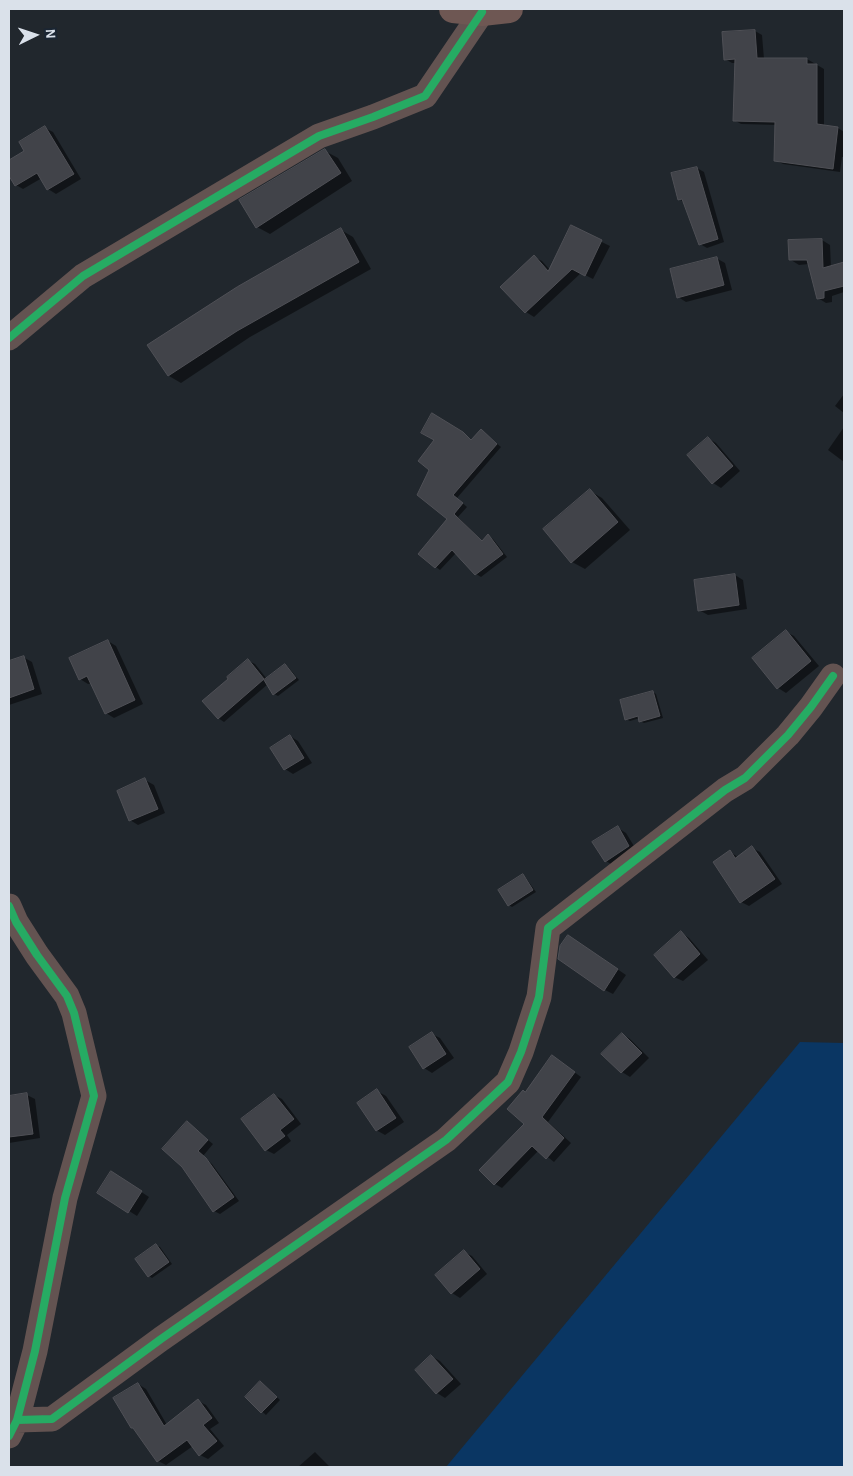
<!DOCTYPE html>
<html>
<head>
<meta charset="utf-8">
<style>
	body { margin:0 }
	#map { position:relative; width:853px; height:1476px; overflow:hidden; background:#21272d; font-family:"Alegreya Sans",sans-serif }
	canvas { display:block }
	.frame { position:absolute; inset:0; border:10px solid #dae1ea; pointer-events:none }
	.north { position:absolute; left:10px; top:10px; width:50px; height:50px; -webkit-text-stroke:4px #1b2633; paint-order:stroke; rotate:86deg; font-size:14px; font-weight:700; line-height:20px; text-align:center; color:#dae1ea }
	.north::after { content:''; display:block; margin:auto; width:18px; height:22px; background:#dae1ea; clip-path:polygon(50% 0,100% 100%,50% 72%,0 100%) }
</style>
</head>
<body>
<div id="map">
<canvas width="853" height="1476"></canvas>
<div class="frame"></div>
<div class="north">N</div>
</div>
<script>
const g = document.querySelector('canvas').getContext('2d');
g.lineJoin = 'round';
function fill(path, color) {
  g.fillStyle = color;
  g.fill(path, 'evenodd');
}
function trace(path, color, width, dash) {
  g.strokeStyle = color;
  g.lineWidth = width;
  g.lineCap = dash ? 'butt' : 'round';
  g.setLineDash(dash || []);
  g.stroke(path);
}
const green = new Path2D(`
	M800 1042 844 1043V1467H446Z`);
const shadow = new Path2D(`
	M755 31 762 35 764 59H807L824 69V126L838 128 844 132V157H842L840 172 783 164 775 160 777 125 741 124 734 120 736 63H732L725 59Z
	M45 128 53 132 81 179 56 194 48 189 42 178 23 189 16 185 9 173V161L25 151Z
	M325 151 338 158 352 181 270 234 257 227Z
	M697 168 704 172 724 242 707 248 700 244 685 203 679 199Z
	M571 227 610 246 593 279 581 273 534 317 526 312 534 257 542 261 550 270Z
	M341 230 353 237 371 269 250 337 181 383 169 376Z
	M822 240 830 245 831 267 842 264 844 266V292L832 296V302L826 303 818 298 809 264 799 265 791 260 790 241Z
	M716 258 725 263 732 290 686 302 678 297Z
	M844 394V413L835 406Z
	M433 415 472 440 482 431 501 447 457 498 467 507 458 517 483 542 488 536 493 539 507 557 481 577 476 574 456 553 440 570 436 567 449 519 431 470 436 440Z
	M844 427V462L828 450Z
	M708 438 716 443 740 471 721 488 713 483Z
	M590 491 602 498 630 530 585 569 572 562Z
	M735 575 743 580 747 609 708 615 699 610Z
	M786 632 794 636 819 666 786 693 778 688Z
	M108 641 116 646 143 704 114 718 106 713 92 683 88 684 80 679Z
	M23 657 32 662 42 694 9 705V662Z
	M249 661 255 664 267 679 285 665 288 667 299 680 278 696 274 694 268 684 224 722 218 718Z
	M653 692 656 694 663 718 644 723 640 721V718L630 721 626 719Z
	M290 736 298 741 312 763 293 774 285 769Z
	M145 780 154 785 165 813 138 825 130 820Z
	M618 828 626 833 637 851 614 866 606 861Z
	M752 848 760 852 782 884 749 906 741 902 730 852 738 857Z
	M523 876 526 878 536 892 512 907 509 905Z
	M681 933 689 938 708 960 683 981 674 977Z
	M576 941 626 975 613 994 605 990Z
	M432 1034 440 1038 454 1058 432 1073 424 1068Z
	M622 1034 630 1039 649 1058 630 1077 622 1072 603 1054Z
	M559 1061 581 1077 548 1122 571 1143 554 1162 539 1150 502 1188 495 1184 526 1124V1093Z
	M377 1091 386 1096 404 1122 385 1135 376 1130Z
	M27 1095 35 1099 40 1138 9 1143V1097Z
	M274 1095 282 1099 301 1124 287 1135 291 1141 274 1154 266 1150Z
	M187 1123 213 1144 203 1156 212 1164 239 1201 220 1214 214 1211Z
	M120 1178 149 1197 137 1216 99 1192Z
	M156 1245 160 1247 172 1264 152 1278 149 1276Z
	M464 1252 472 1256 487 1274 460 1298 452 1293Z
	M431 1356 440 1361 461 1384 445 1398 437 1393 416 1370Z
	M261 1382 280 1400 266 1415 246 1397Z
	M138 1384 146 1389 167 1425 198 1401 206 1405 219 1423 210 1429 224 1446 208 1459 200 1455 193 1446 166 1465 158 1461Z
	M315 1452 330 1467H298Z`);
const building = new Path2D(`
	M755 30 757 58H807V64H817V124L838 127 833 169 774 161 775 122 733 121 735 59 724 60 722 32Z
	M45 126 74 174 47 190 37 173 15 186 9 176V160L24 151 19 142Z
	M325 149 341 173 256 228 239 200Z
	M697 167 718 239 699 245 682 199 678 200 671 173Z
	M571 225 602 240 585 276 572 269 525 313 500 287 534 255 548 271Z
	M341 228 359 262 237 331 168 376 147 345 237 287Z
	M822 239 823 268 844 262V286L824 291V298L817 299 807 260H789L788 240Z
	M717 257 724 285 677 298 670 269Z
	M432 413 463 432 471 440 481 429 497 444 453 495 463 503 454 514 482 541 488 534 503 554 475 575 452 550 435 568 418 554 447 519 417 495 429 470 418 461 434 440 421 433Z
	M708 437 733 466 712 484 687 455Z
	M590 489 618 522 571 563 543 529Z
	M735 574 739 605 698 611 694 580Z
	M786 630 811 661 777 689 752 658Z
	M108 640 135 700 105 714 87 676 79 680 69 658Z
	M24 656 34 689 9 698V661Z
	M248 659 264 679 218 719 202 701 228 679 227 677Z
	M285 664 296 678 273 695 264 680Z
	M653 691 660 716 639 722 638 716 625 720 620 700Z
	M290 735 304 758 284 770 270 748Z
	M145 778 158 809 129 821 117 791Z
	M618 826 629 846 605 862 592 842Z
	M752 846 775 879 740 903 713 862 730 850 735 858Z
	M523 874 533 890 508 906 498 890Z
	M681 931 700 954 674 978 654 955Z
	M568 935 618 969 604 991 558 959 560 946Z
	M432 1032 446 1054 423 1069 409 1047Z
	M622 1033 642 1053 621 1073 601 1054Z
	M552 1055 575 1072 542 1117 564 1138 546 1159 532 1146 494 1185 479 1170 524 1124 507 1109 523 1090 525 1092Z
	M377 1089 396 1118 376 1131 357 1103Z
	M27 1093 33 1134 9 1137V1096Z
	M274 1094 294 1119 280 1130 285 1136 265 1151 241 1119Z
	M187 1121 208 1140 198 1151 206 1158 234 1197 213 1212 182 1167 162 1149Z
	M111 1171 142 1191 128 1213 97 1193Z
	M156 1244 169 1262 148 1277 135 1259Z
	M464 1250 480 1269 451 1294 435 1275Z
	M431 1355 453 1379 436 1394 415 1370Z
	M260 1381 277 1397 261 1413 245 1397Z
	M138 1383 164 1426 198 1399 212 1418 203 1425 217 1441 199 1456 187 1440 157 1462 133 1428H131L113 1398Z`);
const minor = new Path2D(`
	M9 338 83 276 319 136 373 117 425 96 482 12
	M9 906 16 922 37 955 67 996 74 1013 94 1096 65 1198 35 1351 17 1420 9 1436
	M17 1420 52 1419 161 1339 446 1140 508 1082 521 1052 539 997 548 928 725 790 745 778 788 735 811 707 833 676`);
const highway = new Path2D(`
	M453 9 482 12 509 9`);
const cycleway = new Path2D(`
	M9 338 83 276 319 136 373 117 425 96 482 12
	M9 906 16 922 37 955 67 996 74 1013 94 1096 65 1198 35 1351 17 1420 9 1436
	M17 1420 52 1419 161 1339 446 1140 508 1082 521 1052 539 997 548 928 725 790 745 778 788 735 811 707 833 676`);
fill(green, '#0a3663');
fill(shadow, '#0007');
fill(building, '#414349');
trace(building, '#4f5056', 1);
trace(minor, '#635351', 25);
trace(highway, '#6e5753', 28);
trace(cycleway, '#26ab63', 8);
</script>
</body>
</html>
